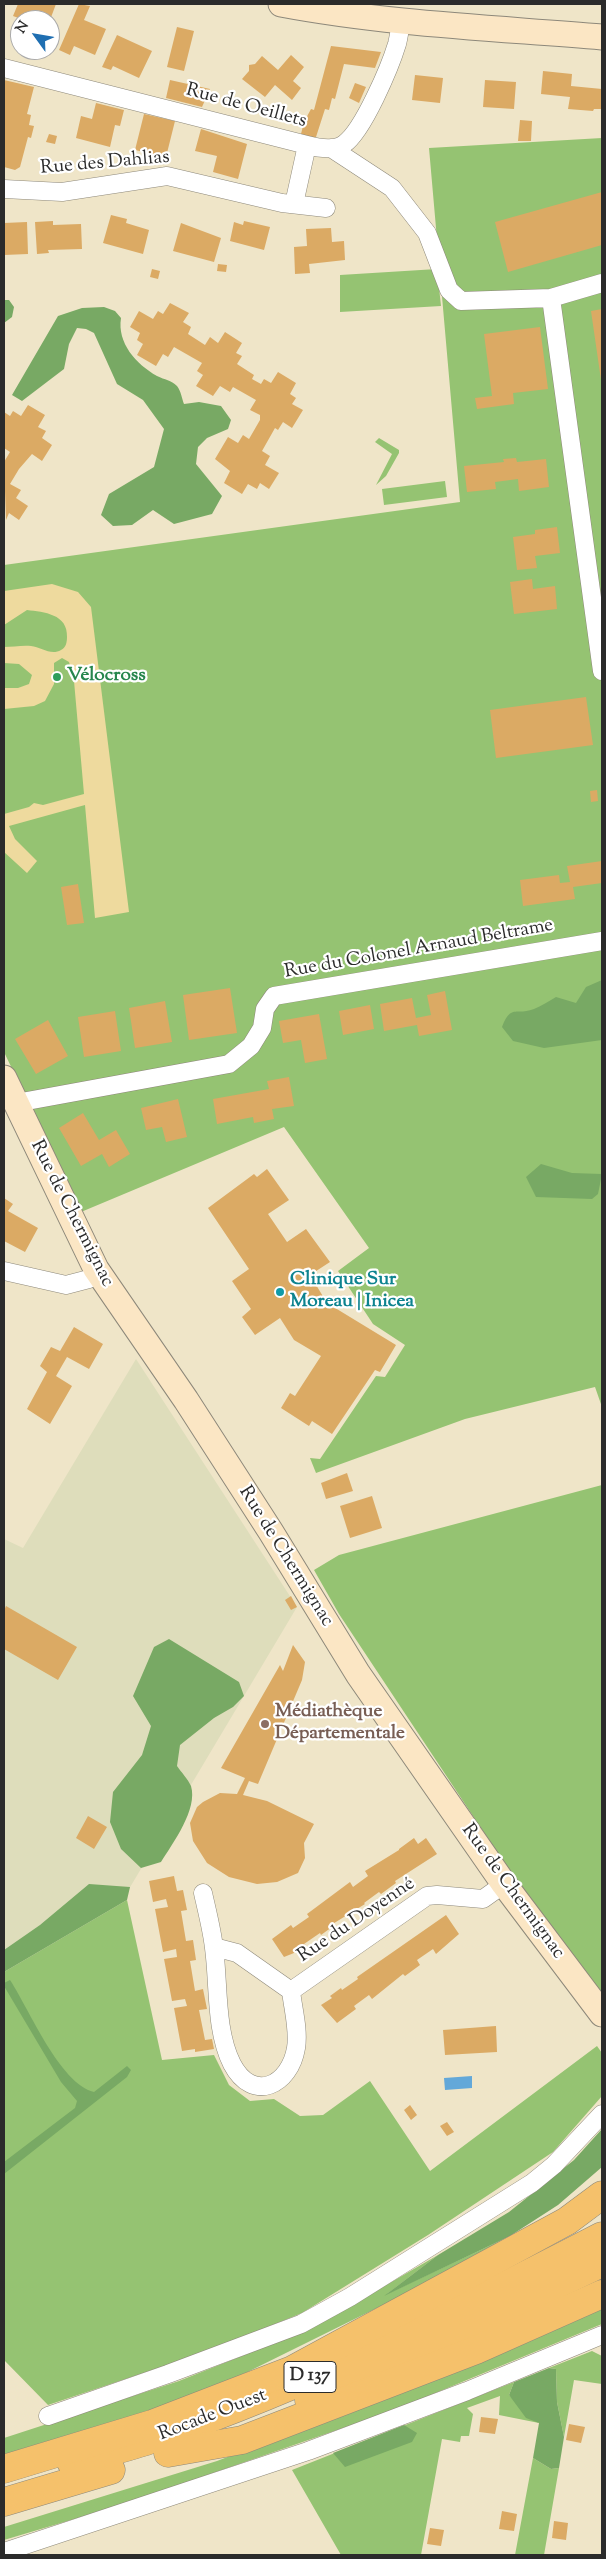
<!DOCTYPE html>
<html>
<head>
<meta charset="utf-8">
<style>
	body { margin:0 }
	#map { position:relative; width:606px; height:2559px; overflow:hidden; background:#efe5c8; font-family:"Sorts Mill Goudy",serif }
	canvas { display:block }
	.frame { position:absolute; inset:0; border:5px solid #2b2b2b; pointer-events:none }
	.north { position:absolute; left:10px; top:10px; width:50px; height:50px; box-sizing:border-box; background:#fff; border:1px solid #aaa; border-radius:50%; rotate:302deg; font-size:14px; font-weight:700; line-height:20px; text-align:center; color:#2b2b2b }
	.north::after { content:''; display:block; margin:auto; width:18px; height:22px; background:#1f6fb2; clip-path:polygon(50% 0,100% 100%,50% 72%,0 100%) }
</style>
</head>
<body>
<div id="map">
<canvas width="606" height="2559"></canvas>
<div class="frame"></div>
<div class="north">N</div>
</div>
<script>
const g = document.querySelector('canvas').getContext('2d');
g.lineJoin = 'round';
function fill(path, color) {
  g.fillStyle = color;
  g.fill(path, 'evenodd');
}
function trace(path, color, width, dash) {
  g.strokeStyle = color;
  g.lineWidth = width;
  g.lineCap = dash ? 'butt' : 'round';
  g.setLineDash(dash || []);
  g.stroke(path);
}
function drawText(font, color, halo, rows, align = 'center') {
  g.font = font + ' "Sorts Mill Goudy",serif';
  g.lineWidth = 4.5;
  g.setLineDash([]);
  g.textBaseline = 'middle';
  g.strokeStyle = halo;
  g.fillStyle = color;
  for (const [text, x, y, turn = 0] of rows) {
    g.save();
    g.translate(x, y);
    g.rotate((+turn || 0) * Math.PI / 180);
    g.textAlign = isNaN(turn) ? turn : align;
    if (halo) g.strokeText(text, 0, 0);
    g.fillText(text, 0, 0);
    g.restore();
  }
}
const built = new Path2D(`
	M136 1359 297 1607 123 1899 4 1968V1539L23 1548Z`);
const green = new Path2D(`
	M602 138V1407L595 1387 465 1419 316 1473 310 1458 320 1459 376 1376 385 1377 405 1345 373 1324 338 1271 369 1248 284 1127 81 1212 4 1052V565L460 502 429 148Z
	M437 269 441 306 340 312V275Z
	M379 438 399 450V453L386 476 376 485 392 454 375 442Z
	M445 481 447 497 384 505 382 489Z
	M602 1485V1996L536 1911 339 1614 314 1570 339 1555Z
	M127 1900 162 2060 214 2055 229 2085 250 2101 274 2099 300 2116 323 2115 370 2081 430 2171 597 2046 602 2053V2096L553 2152 428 2235 302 2313 209 2351 48 2405 4 2360V1972Z
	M510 2236 389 2302 199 2396 4 2461V2438L179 2381 312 2328 438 2255 387 2294Z
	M602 2304V2324L392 2411 118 2506 4 2540V2527L217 2461 412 2387Z
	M592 2351 602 2356V2384L574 2380 564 2437 557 2402 556 2369 549 2368Z
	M514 2382 509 2395 539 2423 499 2415 500 2396 467 2408 473 2414 469 2436H461L460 2442 442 2439 421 2555H341L292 2470Z
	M533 2458 551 2469 559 2468 544 2555H515Z`);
const forest = new Path2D(`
	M4 300H9L14 307 12 317 4 323Z
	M104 307 115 311 121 318C117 343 136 364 157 376 165 380 171 380 177 386 181 391 182 399 184 404L199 402 221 406 231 420 228 429 207 438 198 447 196 464 222 496 212 514 174 524 153 510 132 525 113 526 101 515 109 494 154 467 164 429 143 400 117 384 94 333 86 329 77 328 69 344 64 369 22 401 12 395 58 316 82 308Z
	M602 980V1040L544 1048 513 1041 502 1027C511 1003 517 1016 534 1009 541 1006 549 1001 556 997L576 1003 586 987Z
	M541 1164 572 1173 602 1174 598 1194 592 1199 536 1197 526 1177Z
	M169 1639 239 1682 244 1696 233 1707 214 1718 180 1745 177 1766C181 1772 188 1779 191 1786 198 1809 173 1843 161 1862L141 1868 121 1849 110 1822 113 1792 142 1755 151 1726 133 1696 154 1647Z
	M89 1884 130 1887 127 1900 4 1972V1950L40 1925Z
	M10 1980C29 2009 60 2084 94 2092L127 2066 131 2070 127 2077 4 2174V2162L75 2108 77 2101 61 2082 4 1986V1983Z
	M602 2129V2167L558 2205 510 2236 384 2296 438 2255 509 2212 574 2160Z
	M549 2368 556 2369 557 2402 564 2437 559 2468 551 2469 533 2458 539 2423 526 2418 509 2395 514 2382Z
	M404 2425 417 2433 412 2442 345 2467 333 2453Z`);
const sand = new Path2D(`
	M52 584 78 592 91 607 129 912 95 918 85 805 9 826 15 839 37 861 27 873 4 852V814L29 807 34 803 43 805 84 794 74 681 69 662 62 658 54 663V684L45 701 34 706 4 709V688H18L29 684 32 675 19 664 4 663V647C12 647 23 645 31 646 41 647 51 656 61 650 66 648 67 642 67 637 68 614 44 612 27 610L4 625V591Z`);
const water = new Path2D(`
	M472 2076V2088L445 2090 444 2078Z`);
const building = new Path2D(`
	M18 4H56L50 20H24L13 16Z
	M79 4 90 6 84 20 106 29 95 55 74 46 70 55 59 50Z
	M177 27 194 31 184 71 167 67Z
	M117 35 152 51 139 78 113 66 111 70 102 67Z
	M331 46 381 52 375 68 344 64 335 99 332 98 329 110 325 109 316 137 300 138 304 122 311 109 314 110Z
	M291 55 304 67 293 81 301 88 292 100 275 85 265 97 242 79 249 71V65L255 64 262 56 278 70Z
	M543 71 572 74 571 86 602 89V109H594L593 111 568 109 570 97 541 94Z
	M415 75 443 78 440 103 412 100Z
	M4 80 34 87 27 114 31 115 29 125 34 126 31 138 28 137 20 167 15 170 4 167Z
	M170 80 210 89 202 107 166 98Z
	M485 80 516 82 514 109 483 107Z
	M355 83 366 87 359 103 349 98Z
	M96 103 124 110 120 126 115 125 110 147 76 138 81 116 92 119Z
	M144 114 175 121 166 157 135 150Z
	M520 120 532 121 531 141H518Z
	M201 129 247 144 238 179 213 172 217 156 195 151Z
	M49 134 57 136 55 144 46 142Z
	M602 192V245L508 272 495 222Z
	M111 215 127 219 126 223 149 230 143 254 103 243Z
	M53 221V225L81 224 82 249 48 250 49 253 37 254 35 222Z
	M244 221 270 227 264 250 230 241 234 222 243 225Z
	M27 222 28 254 4 255V223Z
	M181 223 221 238 214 262 173 251Z
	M331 228 332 242 344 241 345 260 309 264 310 273 295 274 294 247 307 246 306 229Z
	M218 264 227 265 226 272 217 271Z
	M152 269 160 271 158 279 150 277Z
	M170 303 189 313 183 322 191 327 188 334 205 345 210 337 218 343 225 332 242 343 236 353 242 356 237 364 254 375 252 379 261 384 264 379 271 383 278 372 296 383 290 394 296 398 292 404 303 410 292 428 283 422 278 430 275 428 262 451 270 456 265 465 279 473 269 489 260 483 257 489 248 484 242 494 224 483 230 471 215 459 228 437 238 443 243 435 249 439 260 420V415L250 410 256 400 233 387 230 392 220 386 213 396 196 386 203 375 197 371 202 363 174 347 168 357 163 354 156 366 137 355 143 344 137 340 140 333 130 327 139 311 153 319 158 311 163 314Z
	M602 309V380H601L591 311Z
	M540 327 548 389 513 393 514 404 477 409 475 398 492 396 484 334Z
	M28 405 45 415 38 427 46 431 42 438 52 445 42 461 32 454 19 469 10 484 21 490 16 498 28 506 19 520 9 513 6 520 4 462 10 452 4 448V412L10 416 13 411 21 416Z
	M516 458 517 462 546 459 549 487 519 491 518 479 495 482 496 489 467 492 464 466 504 462 503 459Z
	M557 527 560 553 535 556 537 568 517 570 513 537 535 534V530Z
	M532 579 533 589 555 586 557 609 514 614 510 582Z
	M586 697 593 745 496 758 490 710Z
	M597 790 598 801 591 802 590 791Z
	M602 861V883L573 887 575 899 523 906 520 880 559 875 560 883 570 882 567 866Z
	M78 884 84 923 67 925 61 887Z
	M230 988 237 1033 189 1040 183 995Z
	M445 991 452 1030 419 1036 417 1025 384 1031 380 1004 412 998 416 1018 431 1015 427 995Z
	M165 1001 172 1042 135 1048 129 1008Z
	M370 1005 374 1029 343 1035 339 1011Z
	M115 1011 121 1051 84 1057 78 1017Z
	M319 1014 327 1059 305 1063 301 1040 283 1043 279 1021Z
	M48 1020 68 1056 36 1074 15 1039Z
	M289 1077 294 1106 272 1109 274 1119 254 1123 253 1117 217 1124 213 1099 269 1089 267 1081Z
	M178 1099 187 1137 166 1142 162 1127 146 1130 141 1108Z
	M83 1113 99 1140 116 1130 130 1154 109 1167 102 1154 81 1166 59 1128Z
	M267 1169 289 1200 268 1214 287 1242 306 1229 330 1262 310 1275 327 1303 396 1345 380 1372 375 1370 332 1434 312 1421 309 1426 281 1408 290 1393 295 1396 321 1356 294 1340 280 1318 255 1335 242 1317 251 1309 232 1281 249 1269 208 1208 254 1174 257 1177Z
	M4 1198 13 1204 8 1211 38 1228 25 1252 4 1241Z
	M74 1327 103 1344 89 1369 67 1357 56 1376 72 1386 50 1424 27 1409 47 1372 40 1366 51 1347 60 1351Z
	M347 1473 353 1491 326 1499 321 1483Z
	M372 1496 382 1528 350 1538 340 1506Z
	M291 1596 297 1607 291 1610 285 1600Z
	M6 1606 77 1647 58 1680 4 1649V1611Z
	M293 1645 305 1662 302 1680 258 1784 249 1781 243 1795 267 1801 314 1824 304 1843 305 1858 298 1873 277 1882 257 1884 229 1877 207 1863 193 1841 190 1823 197 1807 203 1802 220 1793 237 1794 245 1778 221 1768 280 1665 283 1671Z
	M88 1816 107 1827 94 1849 76 1838Z
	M414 1838 418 1844 426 1838 437 1854 395 1881 396 1883 381 1894 379 1892 364 1903 365 1904 331 1925 332 1927 321 1935 320 1933 304 1944 306 1945 294 1953 284 1957 272 1939 291 1925 293 1928 309 1917 307 1914 350 1882 353 1887 368 1876 365 1871 399 1850V1849Z
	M174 1876 177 1891 183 1890 187 1910 181 1911 186 1941 193 1940 196 1960 190 1961 195 1991 203 1989 207 2009 199 2010 205 2040 212 2039 214 2049 195 2052V2049L182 2051 174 2008 187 2006 185 1999 172 2001 164 1959 177 1957 176 1949 163 1952 155 1909 168 1907 166 1899 153 1902 149 1881Z
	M446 1915 459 1934 436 1954 433 1949 417 1960 420 1965 405 1976 403 1974 372 1999 369 1995 354 2006 356 2009 337 2023 321 2005 332 1998 330 1996 341 1988 342 1990 358 1979 357 1977Z
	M496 2026 497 2052 445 2055 443 2030Z
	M410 2105 417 2115 411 2120 404 2110Z
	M447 2122 454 2132 447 2136 440 2126Z
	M481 2417 498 2419 495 2434 479 2432Z
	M569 2424 585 2427 581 2443 566 2440Z
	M502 2511 517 2514 514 2531 499 2529Z
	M554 2521 568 2523 566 2540 552 2538Z
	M430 2528 444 2530 441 2546 427 2544Z`);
const street = new Path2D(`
	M4 68 307 145C318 148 334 151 344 144 363 131 390 67 397 44 399 36 400 28 401 21
	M331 148 392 188 427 233 449 290 461 301 551 298 602 283
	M4 189 62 192 167 176 282 203 326 208
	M294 204 307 145
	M551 298 602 671
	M16 1103 229 1064 251 1046 262 1028 265 1009 274 996 602 941
	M4 1271 66 1285 89 1279 96 1269
	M203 1893C207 1911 212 1930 214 1948 219 1985 215 2030 232 2064 253 2104 290 2085 296 2048 299 2030 293 2009 291 1991L427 1896 437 1895 483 1899 504 1884
	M214 1947 237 1953 291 1991
	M48 2416 168 2374 301 2324 350 2297 532 2183 554 2165 602 2114
	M4 2552 308 2451 467 2391 602 2335`);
const secondary = new Path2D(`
	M281 4C387 24 495 28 602 37
	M4 1078 96 1269 186 1400 271 1532 358 1674 504 1884 602 2014`);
const primary = new Path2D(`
	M309 2400 342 2387 602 2263
	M71 2462C99 2454 128 2448 155 2438 310 2385 457 2311 602 2236
	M4 2502 111 2470`);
const highway = new Path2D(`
	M168 2453 242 2440 476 2350 602 2294
	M4 2469 152 2424 292 2370 567 2221 602 2195`);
const markers = [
	[57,677,5,"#2e9e5b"],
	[280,1292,5,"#0f9aa8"],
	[265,1724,5,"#8d6e63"]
];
const shields = [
	[310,2377,52]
];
const shieldNames = [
	["D 137",310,2377]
];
const streetNames = [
	["Rue de Oeillets",246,107,15],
	["Rue des Dahlias",105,164,-5],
	["Rue du Colonel Arnaud Beltrame",419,950,-10],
	["Rue de Chermignac",71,1214,63],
	["Rue de Chermignac",285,1557,58],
	["Rue de Chermignac",512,1892,54],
	["Rue du Doyenné",357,1921,-34],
	["Rocade Ouest",213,2416,-21]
];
const leisureNames = [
	["Vélocross",67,677]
];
const cultureNames = [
	["Clinique Sur",290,1281],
	["Moreau | Inicea",290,1303]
];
const educationNames = [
	["Médiathèque",275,1713],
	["Départementale",275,1735]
];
fill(built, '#deddbb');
fill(green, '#95c372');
fill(forest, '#78a964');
fill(sand, '#eeda9e');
fill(water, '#63a8d9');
fill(building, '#dbaa64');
trace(street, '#8d887a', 19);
trace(secondary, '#8d887a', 27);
trace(primary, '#8d887a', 29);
trace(highway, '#8d887a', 29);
trace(street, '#fff', 18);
trace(secondary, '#fbe6c4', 25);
trace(primary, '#f5c16b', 28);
trace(highway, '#f5c16b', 28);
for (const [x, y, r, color] of markers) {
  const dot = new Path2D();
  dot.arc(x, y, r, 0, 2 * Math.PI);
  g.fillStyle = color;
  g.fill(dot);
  trace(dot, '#fff', 2);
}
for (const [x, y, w] of shields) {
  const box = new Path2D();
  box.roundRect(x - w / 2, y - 15.5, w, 31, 4);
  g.fillStyle = '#fff';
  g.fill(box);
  trace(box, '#2b2b2b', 1);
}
drawText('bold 18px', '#2b2b2b', null, shieldNames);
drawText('19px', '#2b2b2b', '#fff', streetNames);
drawText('bold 19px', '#27864d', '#fff', leisureNames, 'left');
drawText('bold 19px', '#0d838f', '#fff', cultureNames, 'left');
drawText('bold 19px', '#785e54', '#fff', educationNames, 'left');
</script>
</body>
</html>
